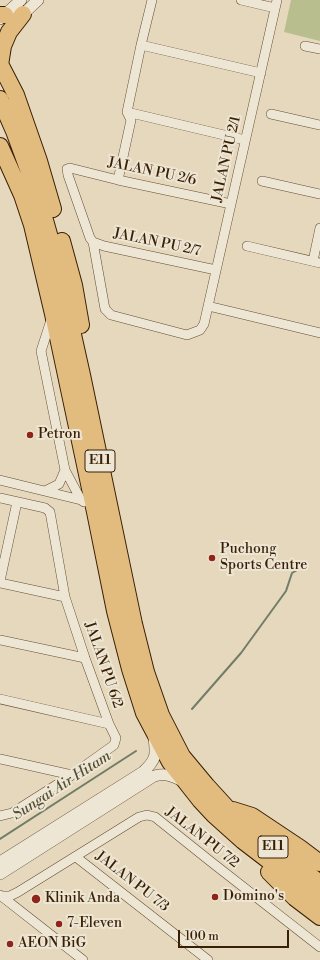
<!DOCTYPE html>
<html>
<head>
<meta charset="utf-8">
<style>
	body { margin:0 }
	#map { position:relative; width:320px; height:960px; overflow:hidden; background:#e5d8bd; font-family:"Libre Bodoni",serif }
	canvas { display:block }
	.scale { position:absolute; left:178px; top:930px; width:111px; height:18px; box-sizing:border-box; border:2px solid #391f04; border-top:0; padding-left:5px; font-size:12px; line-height:14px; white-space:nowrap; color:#391f04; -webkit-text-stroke:3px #eee6d4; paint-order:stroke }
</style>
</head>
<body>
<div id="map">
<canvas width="320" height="960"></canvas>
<div class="scale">100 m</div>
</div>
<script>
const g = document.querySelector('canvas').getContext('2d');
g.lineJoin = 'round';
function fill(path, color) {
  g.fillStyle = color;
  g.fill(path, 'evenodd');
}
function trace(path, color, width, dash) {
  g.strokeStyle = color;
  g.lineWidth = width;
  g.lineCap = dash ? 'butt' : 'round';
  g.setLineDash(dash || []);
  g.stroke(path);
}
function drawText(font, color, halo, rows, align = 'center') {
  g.font = font + ' "Libre Bodoni",serif';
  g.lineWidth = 4;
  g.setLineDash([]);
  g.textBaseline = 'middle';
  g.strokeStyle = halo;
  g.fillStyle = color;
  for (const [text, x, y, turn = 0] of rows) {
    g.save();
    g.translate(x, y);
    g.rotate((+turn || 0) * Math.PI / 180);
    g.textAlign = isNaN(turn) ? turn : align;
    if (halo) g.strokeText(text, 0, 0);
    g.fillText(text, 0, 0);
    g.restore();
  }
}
const green = new Path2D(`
	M291 0H320V41L284 32Z`);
const stream = new Path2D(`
	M192 709 241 653 286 591 292 573 299 569
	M0 839 136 751`);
const minor = new Path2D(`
	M241 0 275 8
	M141 45 261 73
	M305 46 320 49
	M127 112 245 140
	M271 114 320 125
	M118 180 131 120 127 112 141 45 152 0
	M262 181 320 194
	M231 204 118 180 70 168 67 169 68 175 90 238 93 242 105 309 111 315 187 335 200 330 204 324 277 0
	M93 242 104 246 216 270
	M247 246 320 263
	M313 261 320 228
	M208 306 320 333
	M52 317 41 351 65 470 81 500
	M0 480 81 500 84 502
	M45 491 59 484 65 470
	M0 498 45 508 50 512 65 597 85 658 109 724 116 738 114 745 72 775 12 813 0 816
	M0 581 17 502
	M0 583 65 597
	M0 640 85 658
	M0 699 109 724
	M0 759 72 775
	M76 857 208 960
	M0 895 83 960
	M1 896H10L18 892 139 817 147 815 155 817 210 861 320 947`);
const tertiary = new Path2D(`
	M0 19 21 0
	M18 19 38 0
	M0 862 143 772C157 759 156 755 154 737
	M0 874 154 776C167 773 171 776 183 781`);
const motorway = new Path2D(`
	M0 15H5
	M0 64 16 95 39 161 53 209
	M0 65 3 46 9 32 23 14
	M0 99 14 131 39 199 57 263 82 375 134 624 146 672 161 715 182 756 207 786 228 809 251 831 320 883
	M0 146 22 195 32 225 53 314 95 512 115 611 130 669 144 713 170 762 200 800 214 815 243 841 320 900
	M62 241 74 285 81 325
	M233 810 252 816 300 848 320 863
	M269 872 295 898 320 917`);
const markers = [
	[30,435,4,"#8f2418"],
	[212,558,4,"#8f2418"],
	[215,897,4,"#8f2418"],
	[36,899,5,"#8f2418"],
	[59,924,4,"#8f2418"],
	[10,944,4,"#8f2418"]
];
const shields = [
	[100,461,30],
	[273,847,30]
];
const shieldNames = [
	["E11",100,461],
	["E11",273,847]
];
const streetNames = [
	["JALAN PU 2/1",227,159,-77],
	["JALAN PU 2/6",152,172,12],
	["JALAN PU 2/7",157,243,12],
	["JALAN PU 6/2",103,665,71],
	["JALAN PU 7/2",202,838,38],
	["JALAN PU 7/3",132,882,38]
];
const poiNames = [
	["Petron",38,435],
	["Puchong",220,550],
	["Sports Centre",220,566],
	["Domino's",223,897],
	["Klinik Anda",45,899],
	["7-Eleven",67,924],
	["AEON BiG",18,944]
];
const waterNames = [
	["Sungai Air Hitam",62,786,-33]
];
fill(green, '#b8be8e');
trace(stream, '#717d69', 2);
trace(minor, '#644d32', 10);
trace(tertiary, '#644d32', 12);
trace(motorway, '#391f04', 18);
trace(minor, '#eee6d4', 9);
trace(tertiary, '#eee6d4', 11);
trace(motorway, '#e2bc7e', 16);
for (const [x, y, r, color] of markers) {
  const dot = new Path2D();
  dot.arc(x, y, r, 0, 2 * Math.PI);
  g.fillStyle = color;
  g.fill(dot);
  trace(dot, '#eee6d4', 1.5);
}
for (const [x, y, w] of shields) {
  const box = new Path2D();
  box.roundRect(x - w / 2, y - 11, w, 22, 3);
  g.fillStyle = '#eee6d4';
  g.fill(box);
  trace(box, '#391f04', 1);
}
drawText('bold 13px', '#391f04', null, shieldNames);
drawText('14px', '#391f04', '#eee6d4', streetNames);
drawText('14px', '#391f04', '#eee6d4', poiNames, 'left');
drawText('italic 15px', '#554e36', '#eee6d4', waterNames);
</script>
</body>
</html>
